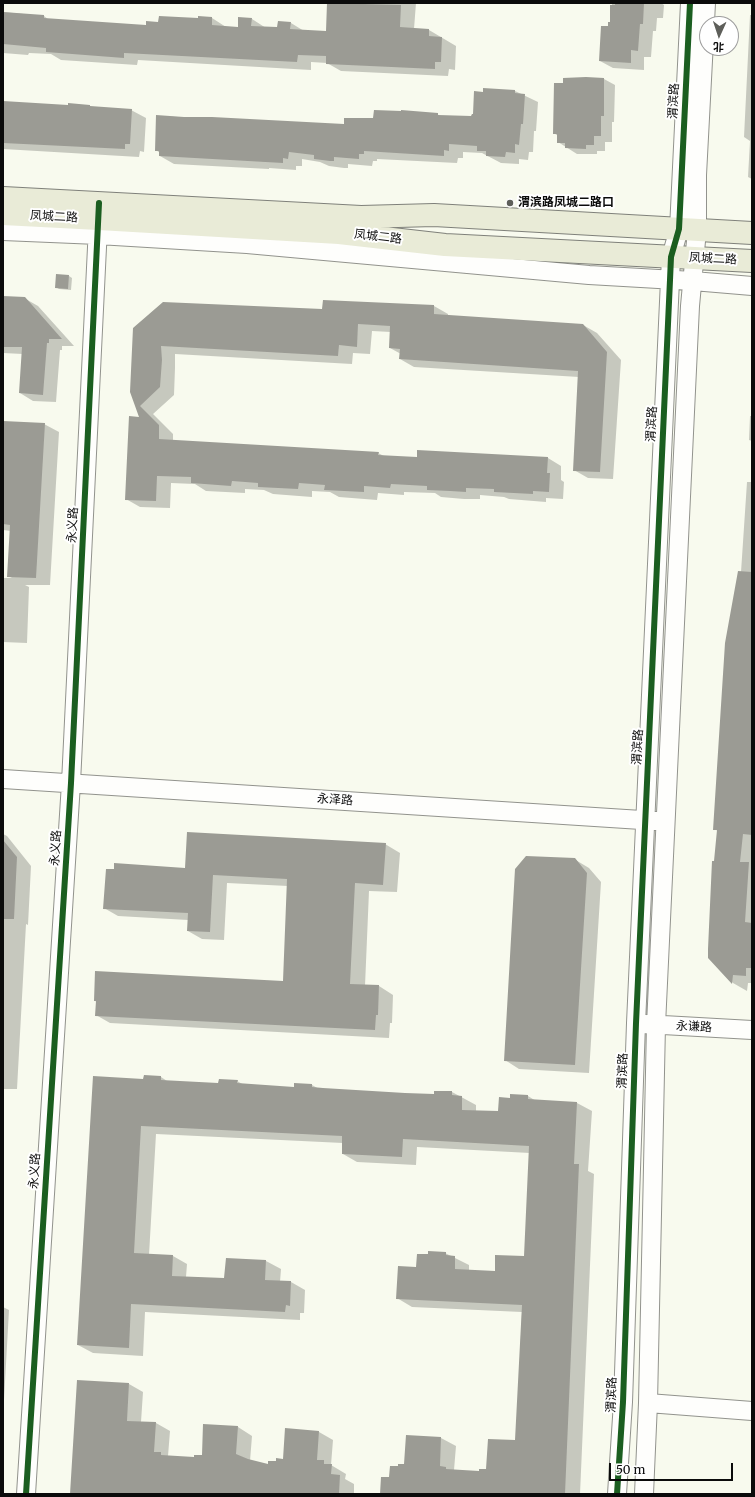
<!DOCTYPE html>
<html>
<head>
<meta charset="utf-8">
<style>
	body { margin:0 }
	#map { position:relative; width:755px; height:1497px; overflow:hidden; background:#f8faee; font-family:Merriweather,"Noto Sans SC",serif }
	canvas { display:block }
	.frame { position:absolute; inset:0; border:4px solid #0b0b0b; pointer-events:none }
	.north { position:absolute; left:699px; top:16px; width:40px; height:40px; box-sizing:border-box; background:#fff; border:1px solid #9d9d9d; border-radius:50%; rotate:183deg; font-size:11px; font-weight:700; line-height:16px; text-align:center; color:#0b0b0b }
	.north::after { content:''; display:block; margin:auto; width:14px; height:18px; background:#5e5f5a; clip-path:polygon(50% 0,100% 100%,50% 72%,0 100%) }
	.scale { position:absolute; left:609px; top:1463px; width:124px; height:18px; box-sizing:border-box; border:2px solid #0b0b0b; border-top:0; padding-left:5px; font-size:12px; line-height:14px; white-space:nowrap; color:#0b0b0b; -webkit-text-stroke:3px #fff; paint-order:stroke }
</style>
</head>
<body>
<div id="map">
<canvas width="755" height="1497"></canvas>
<div class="frame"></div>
<div class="north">北</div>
<div class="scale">50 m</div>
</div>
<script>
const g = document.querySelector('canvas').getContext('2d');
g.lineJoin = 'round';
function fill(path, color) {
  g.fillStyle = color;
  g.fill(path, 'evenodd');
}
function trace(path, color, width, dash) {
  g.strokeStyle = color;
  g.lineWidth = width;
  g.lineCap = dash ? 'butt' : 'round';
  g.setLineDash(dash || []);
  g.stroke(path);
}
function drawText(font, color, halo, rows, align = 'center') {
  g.font = font + ' Merriweather,"Noto Sans SC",serif';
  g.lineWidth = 4;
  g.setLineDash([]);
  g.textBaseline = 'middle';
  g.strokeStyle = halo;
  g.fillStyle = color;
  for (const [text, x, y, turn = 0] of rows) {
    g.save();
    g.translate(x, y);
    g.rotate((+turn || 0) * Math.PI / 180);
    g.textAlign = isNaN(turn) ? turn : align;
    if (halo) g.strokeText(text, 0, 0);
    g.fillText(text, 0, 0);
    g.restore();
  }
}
const shadow = new Path2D(`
	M328 3H416L414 29 429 30 456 46 455 70 449 69 448 76 341 71 327 63 311 62V70L138 60 137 65 61 60 51 54 29 53 28 55 3 53V12L44 16 49 20 147 26 159 23 212 18 226 27 238 28 252 19 266 28H278L291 23 304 31 327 32Z
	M612 3H661L664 5 663 18H657L656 31H653L651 57H644V70L613 68 600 61 611 23Z
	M750 15H752V179L748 177 750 141 744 137Z
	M604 79 615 85 614 122H612V142H605V151H597V154H577L558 142V136L554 133Z
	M515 91 538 102 536 131H534L533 152H529L528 160 519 159V164L501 163 482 153 463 152V158H458L457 163 377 159V161H373L372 166 348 164V168H344L329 166 320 162 302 159V166H296V170L269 168V169L174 164 160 156V153L156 150 157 116 345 125 374 119 437 114 440 116 472 117Z
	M3 102 131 110 146 118 144 152 140 151 139 157 3 149Z
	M69 276 72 278 71 290 59 289 56 287Z
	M3 297 24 298 38 306 74 346H62V350H60L56 402 33 401 20 393 23 354 3 353Z
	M434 306 448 314V316L583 325 597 333 621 360 613 479 588 478 574 470 579 377 414 367 400 359 401 354 390 348 391 332 372 331 370 354 353 353 352 364 175 354V368L174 395 153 414 173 434V441L378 453 384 456 418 458H548L561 466V480L564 482 563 499 546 498V502L509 499 504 497 480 495V499H464L441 497 435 493 404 492V495L378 493 377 500 339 497 330 492 312 491V497L273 494 264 490 245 489V493L206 491 195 484 171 483 170 508 140 507 126 499 140 418 134 329 323 310Z
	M750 416H752V441L749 440Z
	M3 422 44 424 59 432 50 585H25L29 587 27 643 3 642V578H12L8 576 11 531 3 530Z
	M747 482H752V983H748L747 991 733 983 709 958 718 831 714 829 741 572Z
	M3 834 7 836 31 866 28 925 26 924 17 1089H3Z
	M385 844 400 853 397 892 369 891 365 986H379L393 995 392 1023H390L389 1038 110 1023 96 1015 97 1002 95 1001 284 982 288 886 227 883 224 940 202 939 188 931V920L118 916 104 908 186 869Z
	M574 859 589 868 601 882 589 1073 519 1069 505 1060Z
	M145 1076 161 1077 167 1081 219 1084 237 1081 244 1085 295 1088V1084L312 1085 319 1089 435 1096 452 1092 476 1105V1111L499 1112 511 1099 528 1096 536 1101 577 1103 592 1111 588 1171 594 1174 580 1494H381L390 1478 405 1465 407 1436 441 1438 456 1446 454 1470 480 1472 487 1470 516 1441 522 1312 412 1307 397 1298 417 1268 445 1253 469 1265V1271L496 1272 525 1258 530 1153 417 1147 416 1165 357 1162 343 1154V1143L156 1134 149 1255 173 1256 187 1264 186 1277 225 1279 227 1259 266 1261 281 1269 280 1282H291L305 1290 304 1313H300V1320L145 1312 143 1356 93 1353 78 1345Z
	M3 1307 9 1310 3 1418Z
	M129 1384 143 1392 141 1422 156 1423 170 1431 168 1456 195 1459 203 1456 238 1427 252 1436 250 1461 269 1465 284 1460 286 1429 319 1432 333 1440 331 1465 346 1474 345 1479 354 1484V1494H71Z`);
const building = new Path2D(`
	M327 3 401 5 400 27 429 29V36L442 37 441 62H435V69L326 64V56L298 55 297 62 124 53V58L46 52V48L3 44V12L44 15V18L146 25V21L158 22 159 16 198 18V16L212 17V25L238 27V17L252 18 251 26 277 27 278 21 291 22 290 29 326 31Z
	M615 3H644L643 24H640L638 51 631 50V63L599 61 601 26H608V22H610V5H615Z
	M586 77 604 78V116H601V136H594V145H586V149L565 148V143H557V134H553L554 83H563V78Z
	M483 88 515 90V93L525 94 523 124H521L519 145 515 144V153L506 152 505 157 486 156V151H477V146L449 144V151L444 150V156L364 151V154H359V159L334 157V161H330L314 159V155L289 152 288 159 283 158V163L159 156V151H155L156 115 184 117H212L344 124V118H373L374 110 401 111V110L438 113V115L471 116 472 114H473L474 91 483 92Z
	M3 101 68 105V103L90 105V106L132 109 130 144H125V149L3 143Z
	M56 274 69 275 68 289 55 288Z
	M3 296 25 297 62 339H49V343H47L43 395 19 393 22 347H3Z
	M323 300 434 305V314L583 324 607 352 600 472 573 471 578 371 399 359 400 349 389 348 390 326 358 324 357 347 339 345 338 356 161 346 162 360 160 387 140 406 159 425V439L379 452 378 455 417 457V450L548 457 547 473H550L549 492 533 491V494L494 492V489L466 488V492L450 491 427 490V486L391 484 390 488 364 486V492L324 490 325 485 299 483 298 489 258 487V483L232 481 231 486 191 483V477L157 476 156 501 125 500 129 416 139 417 130 392 133 328 163 302 322 309Z
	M3 421 45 423 36 578 7 577 10 525 3 524Z
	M738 571 752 572V835L743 834 740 862H749L745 922 752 923V968H746V976L733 975 732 984 708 958V949L712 861H714L717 830H713L725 643Z
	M187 832 386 843 383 885 355 883 350 984 379 985 378 1015H376L375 1030 95 1016 96 1001H94L95 971 283 981 287 879 213 875 210 932 187 931 188 913 103 909 106 869H114V863L185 868Z
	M3 840 17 857 14 919H3Z
	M526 856 575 858 587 873 575 1065 504 1061 515 869Z
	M144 1075 161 1076V1080L218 1083 219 1079 238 1080 237 1083 294 1087V1083L312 1084V1087L323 1088 405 1093 434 1094V1091H452V1095L462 1096V1110L498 1111 499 1097 510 1098V1094L528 1095V1099L577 1102 574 1164H579L565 1494H380L381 1477H389L390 1466H398V1464H404L406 1435 441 1437 440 1466 446 1467V1469L479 1471V1469H486L488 1439 515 1440 522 1305 396 1299 398 1266 416 1267 417 1254H428V1251L446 1252V1255L455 1256V1269L495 1271V1255L524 1256 529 1146 403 1139 402 1157 342 1154V1136L141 1126 134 1253 173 1255 172 1276 224 1278 226 1258 266 1260 265 1280 291 1281 290 1306 286 1305 285 1312 131 1304 129 1348 77 1345 93 1076 143 1079Z
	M77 1380 129 1383 127 1421 156 1422 154 1452H161V1455L194 1457V1455H202L203 1424 238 1426 236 1454 248 1459 268 1464V1461H276V1458L283 1459 285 1428 319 1431 317 1460H324V1464H332L331 1474 340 1475 339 1494H70Z`);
const minor = new Path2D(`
	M3 231 98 235 247 244 589 275 693 281 752 286
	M3 779 657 821
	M645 1024 752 1030
	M648 1403 752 1411
	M26 1494 71 783 99 206
	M617 1494 623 1402 636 1023 670 280 671 257 679 229 690 3
	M644 1494 648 1403 656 1025 690 306 697 230V175L706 3`);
const major = new Path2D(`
	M3 198 361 217 434 215 752 233
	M3 214 99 219 339 233 445 245 752 261`);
const cycleway = new Path2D(`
	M26 1494 71 783 99 203
	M617 1494 623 1402 636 1023 670 280 671 257 679 229 690 3`);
const markers = [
	[510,203,4,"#5e5f5a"]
];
const streetNames = [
	["渭滨路",674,101,-87],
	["凤城二路",54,217,3],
	["凤城二路",378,237,6],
	["凤城二路",713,259,3],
	["渭滨路",652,424,-87],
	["永义路",73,525,-87],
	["渭滨路",638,747,-87],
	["永泽路",335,800,4],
	["永义路",56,848,-86],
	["永谦路",694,1027,3],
	["渭滨路",623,1071,-88],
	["永义路",35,1171,-86],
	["渭滨路",612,1395,-88]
];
const poiNames = [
	["渭滨路凤城二路口",518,203]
];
fill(shadow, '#0003');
fill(building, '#9b9b94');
trace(minor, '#92938d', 20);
trace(major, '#7f807a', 24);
trace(minor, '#fefefc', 18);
trace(major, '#e9ebd7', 22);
trace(cycleway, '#1b5e20', 6);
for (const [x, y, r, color] of markers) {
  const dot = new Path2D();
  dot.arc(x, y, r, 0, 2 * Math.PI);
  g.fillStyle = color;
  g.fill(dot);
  trace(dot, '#fff', 1.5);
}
drawText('12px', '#0b0b0b', '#fff', streetNames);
drawText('bold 12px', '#0b0b0b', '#fff', poiNames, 'left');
</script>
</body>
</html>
